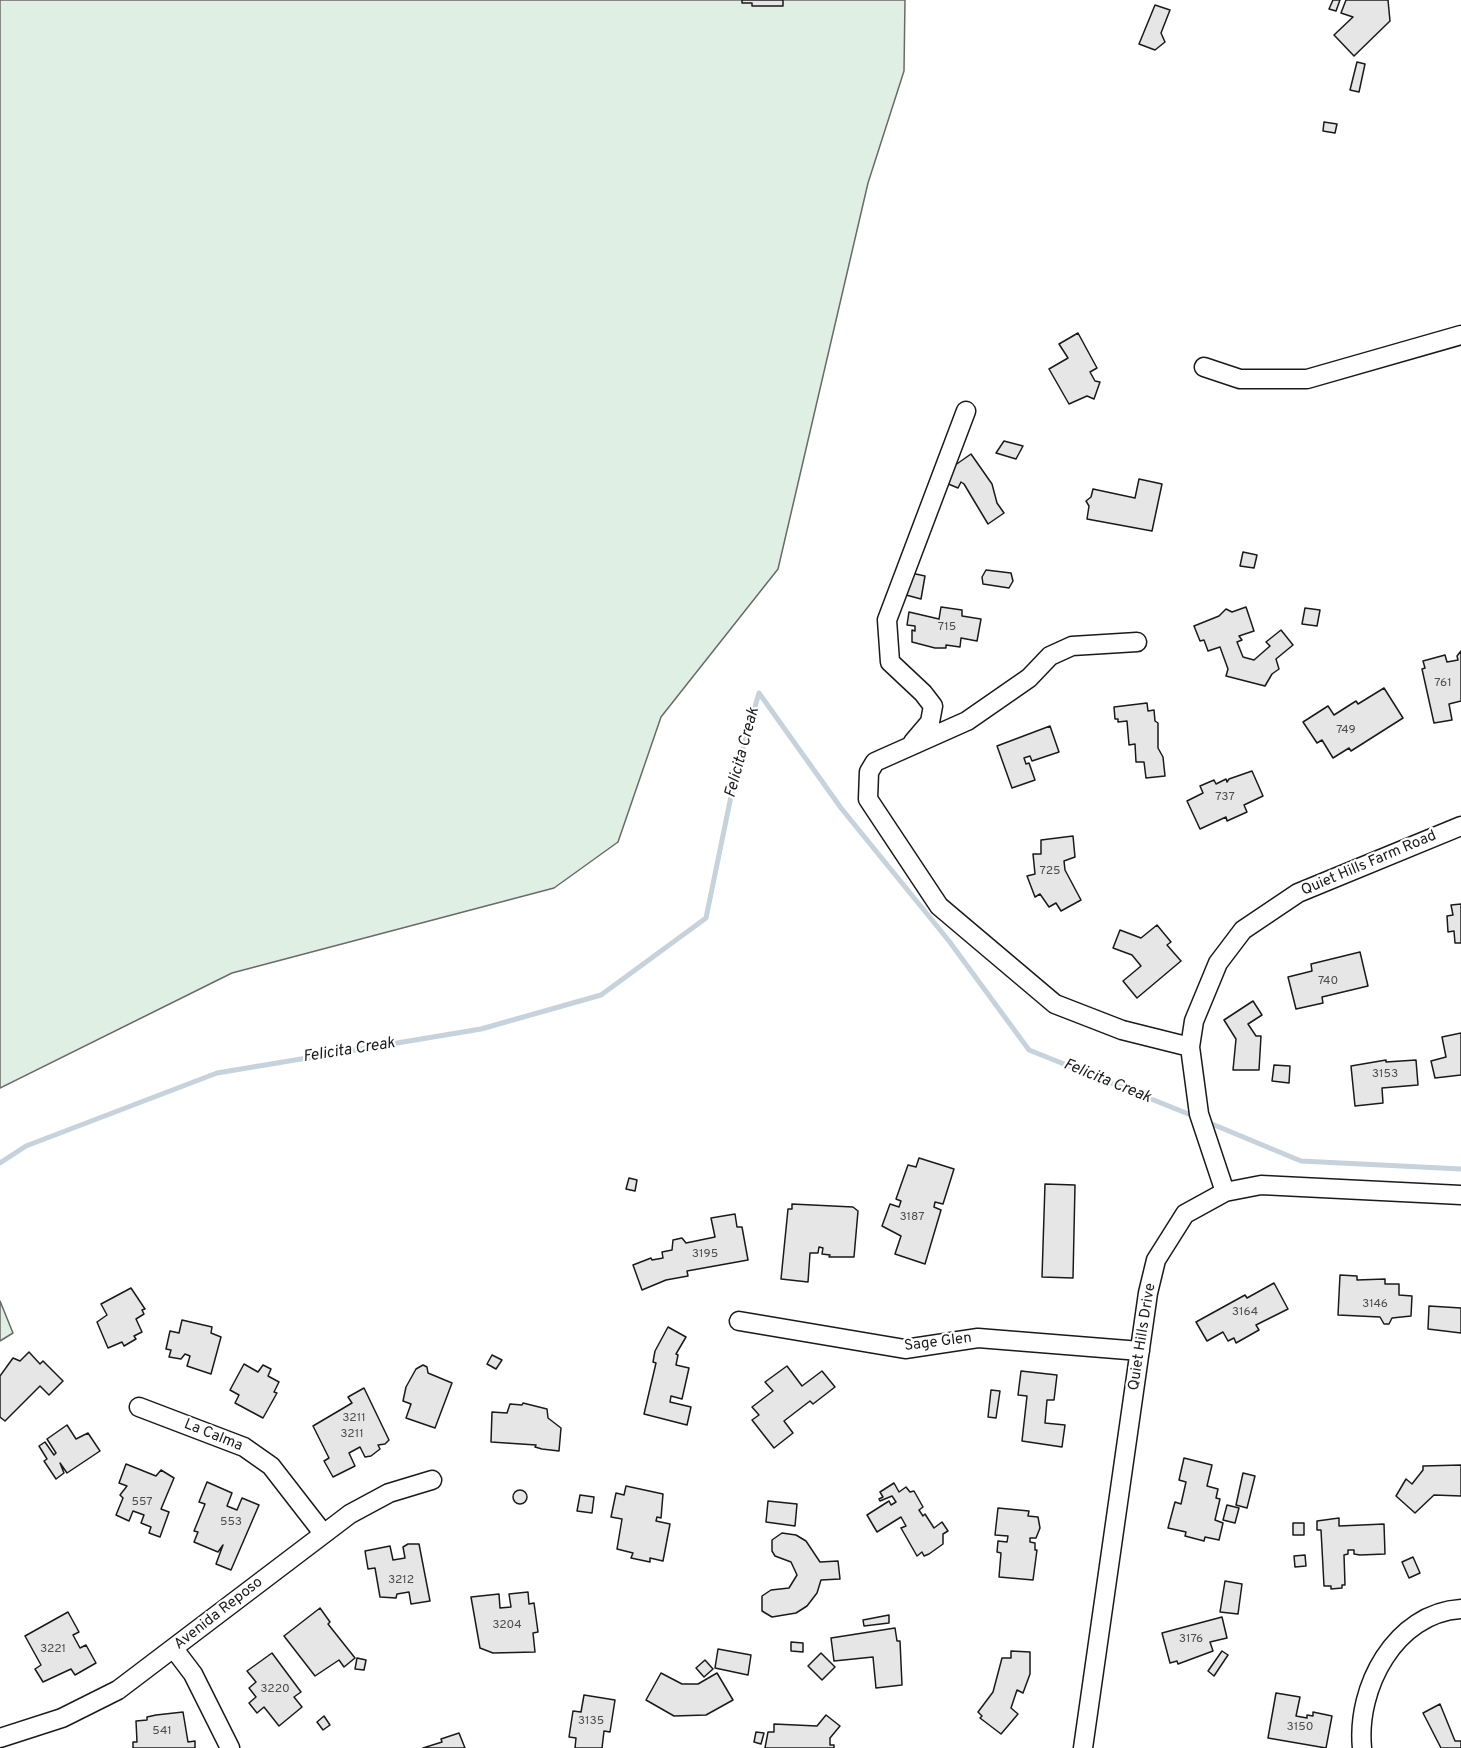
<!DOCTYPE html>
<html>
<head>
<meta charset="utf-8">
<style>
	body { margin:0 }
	canvas { display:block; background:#fff }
</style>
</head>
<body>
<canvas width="1461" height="1748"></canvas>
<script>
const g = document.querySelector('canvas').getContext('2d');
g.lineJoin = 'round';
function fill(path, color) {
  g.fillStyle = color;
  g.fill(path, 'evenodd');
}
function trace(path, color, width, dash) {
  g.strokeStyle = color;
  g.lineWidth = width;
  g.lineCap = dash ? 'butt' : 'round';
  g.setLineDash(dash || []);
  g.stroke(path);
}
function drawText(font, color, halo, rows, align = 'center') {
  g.font = font + ' Overpass,sans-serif';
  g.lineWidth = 4.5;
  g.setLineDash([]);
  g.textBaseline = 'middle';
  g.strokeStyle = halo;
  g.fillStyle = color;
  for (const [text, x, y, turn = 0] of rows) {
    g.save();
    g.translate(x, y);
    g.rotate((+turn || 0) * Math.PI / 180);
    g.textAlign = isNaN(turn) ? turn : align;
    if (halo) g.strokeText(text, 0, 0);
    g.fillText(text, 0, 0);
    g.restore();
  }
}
const green = new Path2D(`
	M0 0H905L904 71 868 183 778 569 661 717 618 842 554 888 232 973 0 1088Z
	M0 1301 13 1333 0 1341Z`);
const stream = new Path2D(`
	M1207 1122 1301 1161 1461 1169
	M0 1163 26 1146 217 1073 481 1029 601 995 706 918 736 772 759 693 841 808 949 941 1029 1050 1196 1117`);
const building = new Path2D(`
	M742 0H783V6H752V3H742Z
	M1333 0H1340L1336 11 1329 9Z
	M1346 0H1388L1390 21 1354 56 1334 35 1353 17 1341 13Z
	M1155 5 1170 10 1161 33 1165 42 1155 50 1139 44Z
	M1357 62 1365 64 1359 92 1350 90Z
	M1324 122 1337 124 1335 133 1323 131Z
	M1078 333 1097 368 1090 372 1095 381 1100 382 1094 399 1087 396 1069 404 1049 369 1068 358 1059 344Z
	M1004 441 1023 446 1016 459 996 453Z
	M971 454 992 484 997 503 1004 513 988 524 964 484 961 482 958 488 946 483 951 468Z
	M1139 479 1162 484 1152 531 1087 519 1089 506 1086 501 1091 497 1093 489 1135 498Z
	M1243 552 1257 555 1254 568 1240 566Z
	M986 570 1011 573 1013 581 1009 588 983 584 982 577Z
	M911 573 925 576 921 599 906 595Z
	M941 607 962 610V616L981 619 977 641 961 638 960 647 946 645V648H935L912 642V630L915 631V626L907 625 909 612 939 619Z
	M1246 607 1254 631 1239 636 1242 640 1237 642 1243 657 1254 660 1270 646 1266 642 1281 630 1293 645 1276 659 1279 669 1272 674 1265 686 1226 676 1228 669 1220 647 1208 651 1204 640 1200 641 1194 626 1219 616 1226 609 1232 612Z
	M1305 608 1320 610 1317 626 1302 624Z
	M1461 651V701L1449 704 1452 720 1434 723 1422 669 1425 668 1423 661 1445 655 1447 662 1458 660 1457 656Z
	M1384 688 1403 718 1351 751 1349 748 1333 758 1322 740 1317 743 1303 722 1328 706 1334 715 1356 701 1358 704Z
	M1147 703 1148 711 1154 710 1155 721 1158 723V748L1163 757 1165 776 1146 778 1144 762H1136L1135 744 1129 745 1127 721 1118 722V719H1115L1114 707Z
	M1050 726 1059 752 1032 761 1030 756 1024 758 1026 764 1029 763 1035 780 1012 788 997 746Z
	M1252 771 1263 796 1244 805 1247 812 1227 821 1226 817 1200 829 1187 801 1203 793 1200 786 1214 780 1216 784 1226 779 1227 782 1229 779Z
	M1073 836 1075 857 1064 861 1065 870 1081 900 1061 911 1056 903 1049 907 1040 894 1035 897 1027 876 1035 874 1033 854H1041V840Z
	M1461 904V943H1455L1454 931 1448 932 1447 916 1453 915 1451 905Z
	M1157 925 1171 942 1167 945 1181 961 1137 998 1123 981 1141 966 1132 955 1113 948 1120 930 1141 938Z
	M1360 952 1368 986 1322 997 1323 1003 1296 1009 1288 977 1312 971 1311 964Z
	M1253 1001 1262 1015 1248 1024 1256 1036H1261L1259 1070H1233L1236 1039 1224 1020Z
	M1461 1033V1075L1435 1078 1431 1061 1446 1057 1442 1037Z
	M1386 1060V1062L1416 1060 1418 1085 1382 1088 1383 1103 1355 1106 1351 1066Z
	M1274 1065 1290 1066 1289 1083 1272 1081Z
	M919 1158 954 1169 943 1204 935 1202 934 1207 941 1210 925 1264 895 1254 901 1236 882 1226 890 1204 899 1207 901 1201 896 1199 908 1165 916 1167Z
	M629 1178 637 1180 635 1191 626 1189Z
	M1045 1184 1075 1185 1073 1278 1042 1277Z
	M792 1204 853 1207 858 1211 854 1257H829L830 1255 822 1254 823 1248 819 1247 818 1253H810L808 1282 781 1279 788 1209H792Z
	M735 1214 737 1227H742L748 1260 687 1271 688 1276 666 1280 642 1290 633 1265 651 1258 652 1260 663 1258 662 1252 672 1250 673 1240 682 1238 686 1243 715 1237 711 1218Z
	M1340 1275 1357 1276V1280L1385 1279V1284H1399V1295L1412 1296 1411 1316 1392 1318 1389 1324H1384L1380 1317 1338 1315Z
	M1274 1283 1288 1309 1256 1325 1259 1330 1236 1343 1234 1338 1228 1341 1223 1332 1207 1341 1196 1322 1245 1295 1247 1298Z
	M131 1288 145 1309 142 1310 144 1314 136 1319 142 1332 134 1336 136 1339 124 1346 122 1342 108 1348 97 1322 107 1315 101 1304Z
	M1429 1306 1461 1308V1333L1428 1329Z
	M182 1320 212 1327 211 1333 221 1337 211 1374 187 1366 190 1356 185 1354 181 1359 169 1357 171 1350 166 1349 170 1331 179 1333Z
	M668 1327 686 1337 676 1354 678 1355 676 1365 689 1368 682 1399 671 1396 670 1402 691 1407 687 1425 644 1414 656 1363 653 1362 655 1351Z
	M29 1352 40 1364 43 1361 63 1381 49 1395 40 1386 5 1421 0 1417V1376L13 1358 20 1361Z
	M492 1355 502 1360 496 1369 487 1364Z
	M244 1364 258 1372 263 1365 271 1369 268 1376 279 1382 274 1392 277 1393 263 1418 235 1403 239 1395 230 1390Z
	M423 1365 427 1367 428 1373 452 1383 435 1428 406 1418 411 1404 403 1401 406 1387 416 1369Z
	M787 1366 802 1386 822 1371 835 1387 813 1404 810 1401 784 1421 793 1433 774 1448 752 1420 759 1415 752 1407 773 1391 765 1382Z
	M1021 1371 1057 1375 1054 1400H1047L1045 1423 1065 1425 1062 1447 1022 1441 1027 1396 1018 1395Z
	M364 1388 389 1440 385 1444 378 1445 380 1449 371 1456 365 1457 360 1447 349 1453 355 1466 333 1477 324 1461 329 1458 313 1426 352 1403 348 1397Z
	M991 1390 1000 1391 996 1418 988 1417Z
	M523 1403 547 1409 548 1418 561 1428 559 1451 542 1449 535 1447 536 1445 491 1442 492 1412 507 1413 510 1404 522 1405Z
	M67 1425 76 1439 88 1433 100 1451 67 1473 60 1463 64 1473 56 1479 44 1461 47 1459 39 1446 45 1442 54 1455 56 1453 47 1439Z
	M1184 1458 1212 1465 1207 1486 1218 1489 1216 1498 1220 1499 1215 1520 1223 1523 1219 1540 1205 1537 1204 1541 1185 1536 1186 1532 1168 1528 1175 1502 1181 1504 1186 1482 1179 1480Z
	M126 1464 156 1476 161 1470 174 1478 161 1509 169 1512 160 1537 149 1533 151 1527 141 1523 144 1515 133 1511 129 1521 116 1515 123 1498 120 1495 127 1486 119 1483Z
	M1461 1465V1496L1434 1495 1415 1513 1396 1496 1406 1479 1412 1484 1423 1470V1466Z
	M1243 1473 1255 1476 1247 1508 1236 1505Z
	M207 1482 232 1493 227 1506 237 1510 242 1498 259 1505 231 1570 216 1564 223 1545 218 1552 194 1542 198 1532 194 1531 205 1504 199 1502Z
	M894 1483 899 1492 906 1487 910 1492 914 1491 923 1507 919 1510 923 1516 925 1514 934 1528 942 1522 948 1531 943 1534V1544L929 1554 924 1556 922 1552 917 1556 901 1528 906 1526 901 1517 877 1532 867 1515 889 1501 891 1505 896 1502 892 1496 880 1501 879 1499 883 1497 880 1492Z
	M626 1486 663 1494 661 1518 657 1517 656 1521 670 1524 663 1561 650 1558V1562L631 1558 633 1553 617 1549 622 1519 611 1517 616 1493 624 1495Z
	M513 1497a7 7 0 1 1 14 0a7 7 0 1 1-14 0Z
	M580 1495 594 1497 592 1513 577 1511Z
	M768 1501 797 1504 795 1526 766 1522Z
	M1227 1505 1239 1508 1235 1523 1223 1520Z
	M998 1508 1029 1511 1028 1516 1038 1517 1040 1528 1036 1538H1030V1542L1035 1543V1550H1037L1033 1580 999 1577 1001 1553 997 1552 998 1541 1007 1542 1008 1536 995 1535Z
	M1339 1518V1526L1384 1524 1385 1554 1360 1555 1354 1554V1550H1348V1554L1344 1555 1345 1585H1342V1588L1331 1589V1586H1324L1321 1530H1317V1521Z
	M1293 1523H1304V1535H1293Z
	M782 1533 796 1535 806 1541 820 1562 838 1561 840 1579 821 1580 817 1593 807 1606 796 1613 772 1617 762 1611V1596L771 1590 789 1588 797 1575 791 1562 775 1556 772 1551V1540Z
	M408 1544H419L430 1601 411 1604 409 1592 397 1594 396 1598 380 1597 375 1568 368 1569 365 1551 390 1546 393 1560 405 1558 403 1547Z
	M1305 1555 1306 1566 1295 1567 1294 1556Z
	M1413 1557 1420 1573 1409 1578 1402 1562Z
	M1225 1581 1242 1584 1238 1614 1220 1612Z
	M528 1592 529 1604 534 1603 538 1632 533 1633 535 1652 493 1653 480 1648 471 1597 499 1594 500 1608 511 1607 509 1594Z
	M320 1608 330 1622 328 1624 355 1658 344 1667 339 1660 315 1676 284 1636Z
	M68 1612 79 1632 73 1635 80 1648 86 1645 96 1663 75 1675 71 1669 43 1682 35 1669 41 1665 25 1636Z
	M889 1615V1623L864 1626 863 1620Z
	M1222 1617 1227 1638 1210 1642 1213 1651 1178 1664 1177 1661 1170 1663 1162 1633Z
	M895 1628 897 1641H900L902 1685 876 1688 873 1657 834 1661 831 1638Z
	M791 1642 803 1643V1652L791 1651Z
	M718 1649 751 1655 748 1675 715 1668Z
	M1011 1651 1030 1652V1674L1023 1693 1017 1690 1011 1708 1018 1714 1001 1734 980 1718 982 1716 978 1712 993 1692 1002 1658H1011Z
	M1222 1651 1228 1655 1214 1676 1208 1671Z
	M272 1653 301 1692 294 1697 302 1707 279 1726 264 1707 257 1713 249 1703 256 1697 249 1688 256 1682 247 1671Z
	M821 1653 835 1667 822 1680 808 1666Z
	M357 1658 366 1660 364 1670 355 1669Z
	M705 1660 713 1669 704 1677 696 1668Z
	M661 1673 682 1684H698L717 1673 733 1700 706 1715 674 1716 646 1700Z
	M1276 1693 1300 1697 1296 1716 1307 1718V1715L1313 1716V1712L1332 1716 1326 1748 1268 1738Z
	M584 1695 615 1700 610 1732 604 1731 602 1748H575L576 1738 569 1737 573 1711 581 1712Z
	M1440 1704 1455 1741H1461V1748H1441L1423 1713Z
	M183 1712 188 1742 195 1741V1748H133V1742H137L136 1721 147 1720V1717L156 1715Z
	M826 1715 840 1726 830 1738V1745H834V1748H765L768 1732H774V1724L817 1726Z
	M324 1716 330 1725 323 1730 317 1722Z
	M756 1732 764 1733 761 1744 754 1742Z
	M459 1733 465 1748H423L442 1742 441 1739Z`);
const minor = new Path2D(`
	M1204 367 1240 379H1307L1461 335
	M1137 642 1072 646 1050 656 1029 678 967 721 875 762 869 772 868 799 939 906 1055 1004 1122 1030 1190 1047
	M913 742 930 722 933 706 923 693 890 662 887 620 966 411
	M1225 1192 1199 1114 1190 1047 1194 1021 1218 963 1243 930 1298 893 1461 826
	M739 1321 905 1349 978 1338 1140 1351
	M139 1407 244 1447 271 1466 323 1533
	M174 1649 193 1674 230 1748
	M0 1738 62 1718 118 1690 350 1514 389 1493 432 1480
	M1083 1748 1148 1293 1156 1260 1185 1214 1225 1192 1261 1185 1461 1195
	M1362 1748C1356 1688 1395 1613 1461 1609`);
const numberNames = [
	["715",947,628],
	["761",1443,684],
	["749",1346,731],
	["737",1225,798],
	["725",1050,872],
	["740",1328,982],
	["3153",1385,1075],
	["3187",912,1218],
	["3195",705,1255],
	["3146",1375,1305],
	["3164",1245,1313],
	["3211",354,1419],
	["3211",352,1435],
	["557",142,1503],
	["553",231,1523],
	["3212",401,1581],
	["3204",507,1626],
	["3176",1191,1640],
	["3221",53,1650],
	["3220",275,1690],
	["3135",591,1722],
	["3150",1300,1728],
	["541",162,1732]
];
const streetNames = [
	["Quiet Hills Farm Road",1369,864,-23],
	["Quiet Hills Drive",1143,1337,-81],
	["Sage Glen",938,1343,-7],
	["La Calma",213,1436,22],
	["Avenida Reposo",219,1614,-38]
];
const waterNames = [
	["Felicita Creak",743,753,-75],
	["Felicita Creak",349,1051,-9],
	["Felicita Creak",1107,1082,22]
];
fill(green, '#e0efe3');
trace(green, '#6a6a6a', 1.5);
trace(stream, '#c6d2dc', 5);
fill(building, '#e6e6e6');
trace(building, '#1a1a1a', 1.5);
trace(minor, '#1a1a1a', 21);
trace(minor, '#fff', 18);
drawText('12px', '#4d4d4d', null, numberNames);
drawText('15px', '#1a1a1a', '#fff', streetNames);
drawText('italic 16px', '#1a1a1a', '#fff', waterNames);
</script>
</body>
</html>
